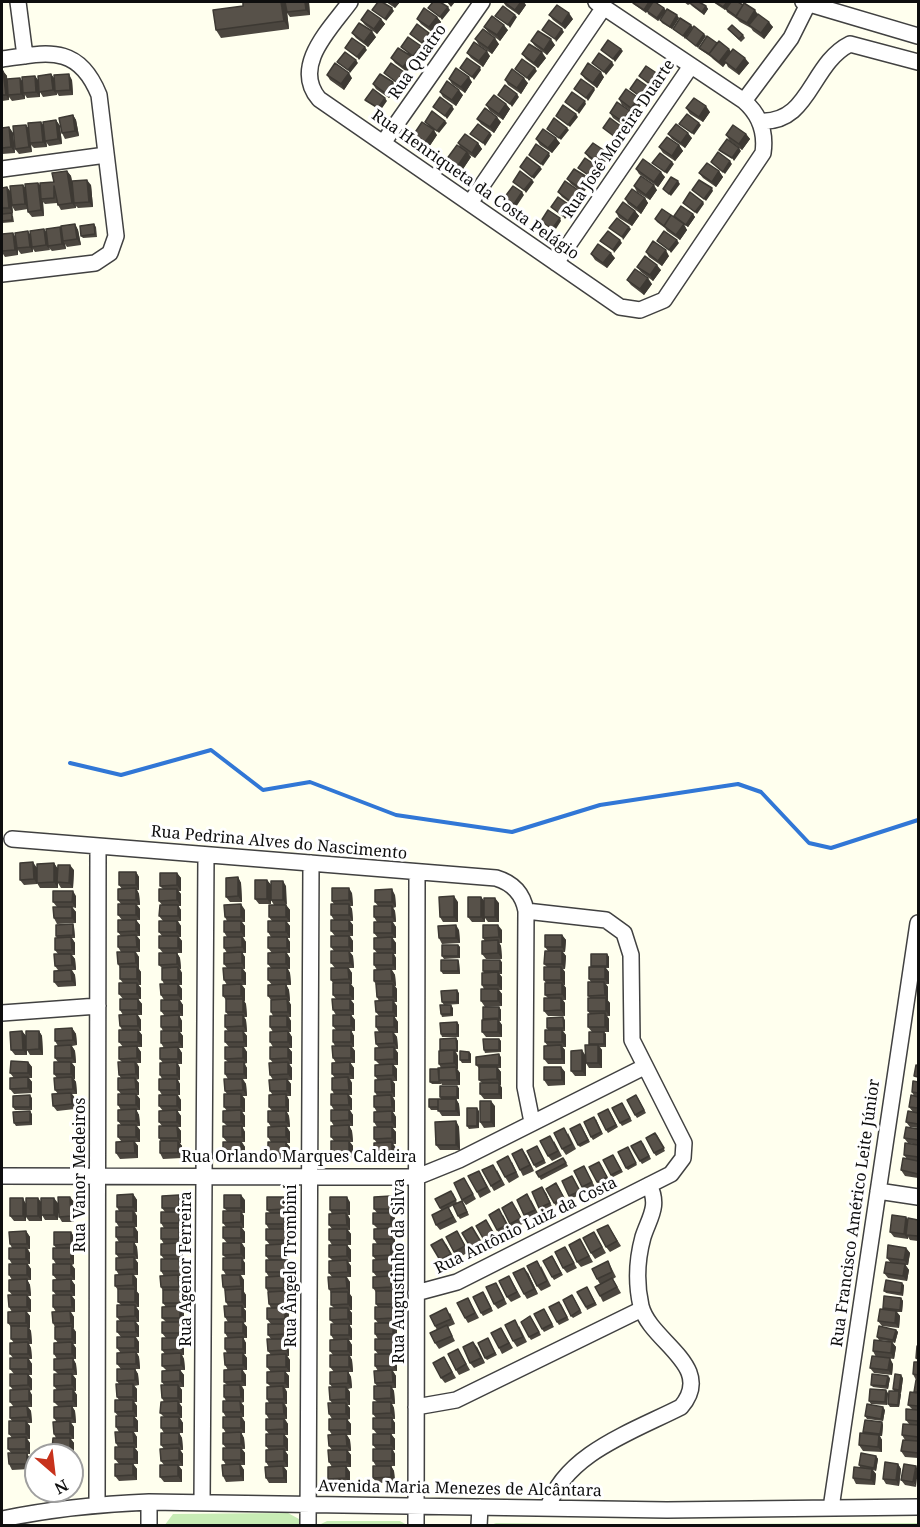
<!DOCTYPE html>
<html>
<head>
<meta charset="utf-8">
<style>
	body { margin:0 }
	#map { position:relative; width:920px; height:1527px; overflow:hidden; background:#ffe; font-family:"Noto Serif",serif }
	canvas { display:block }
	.frame { position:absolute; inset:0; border:3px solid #0e0e0e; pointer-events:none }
	.north { position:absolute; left:24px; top:1443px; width:60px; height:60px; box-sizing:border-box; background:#fff; border:2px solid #9f9f9f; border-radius:50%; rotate:152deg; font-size:16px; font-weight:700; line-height:24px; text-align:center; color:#0e0e0e }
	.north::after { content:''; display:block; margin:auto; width:21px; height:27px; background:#c7321c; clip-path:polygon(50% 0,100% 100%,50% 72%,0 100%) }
</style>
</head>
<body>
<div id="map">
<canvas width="920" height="1527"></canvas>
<div class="frame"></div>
<div class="north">N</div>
</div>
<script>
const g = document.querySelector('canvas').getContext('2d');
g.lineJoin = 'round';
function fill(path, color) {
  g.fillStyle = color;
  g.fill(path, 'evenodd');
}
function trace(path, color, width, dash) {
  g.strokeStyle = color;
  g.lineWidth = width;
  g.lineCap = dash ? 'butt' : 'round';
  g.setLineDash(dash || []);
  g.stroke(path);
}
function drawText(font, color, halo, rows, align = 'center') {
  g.font = font + ' "Noto Serif",serif';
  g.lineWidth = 6;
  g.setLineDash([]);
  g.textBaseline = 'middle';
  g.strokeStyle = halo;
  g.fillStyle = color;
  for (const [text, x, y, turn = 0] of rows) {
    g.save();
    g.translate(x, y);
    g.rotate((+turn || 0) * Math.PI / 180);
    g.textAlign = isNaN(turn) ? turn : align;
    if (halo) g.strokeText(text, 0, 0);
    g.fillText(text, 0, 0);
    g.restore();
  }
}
const green = new Path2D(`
	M288 1513 299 1519 301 1526H164L173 1514Z
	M327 1521H400L407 1525H319Z
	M496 1523 647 1525H648H491Z
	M918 1523V1526L688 1525 690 1524Z`);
const stream = new Path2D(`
	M70 763 121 775 211 750 263 790 310 782 396 815 512 832 600 805 738 784 761 792 809 843 831 848 918 820`);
const minor = new Path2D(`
	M18 2 25 56
	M350 2C331 28 291 66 319 99L620 307 640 310 664 300 763 153C766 132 760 115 744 101L596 2
	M803 2 918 36
	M2 59C46 53 78 43 99 95L116 236 110 253 95 263 2 274
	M744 101 791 38 808 4
	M759 121C810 125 810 64 850 44L918 62
	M383 143 482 2
	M2 169 106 155
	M470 203 604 7
	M556 263 691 66
	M12 839 496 878C513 883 523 894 526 911L525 1087 532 1122
	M2 1013 98 1006
	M2 1176 417 1177 459 1160 644 1067
	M878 1191 918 1197
	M416 1293 457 1282 671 1174 683 1158 684 1143 632 1040 631 955 624 933 606 920 526 911
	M416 1407 456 1400 642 1309
	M202 1503 206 855
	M97 1504 98 846
	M548 1508C564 1454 634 1431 681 1407 716 1366 650 1342 641 1306 636 1284 637 1259 643 1237 649 1218 660 1206 649 1185
	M831 1508 918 923
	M2 1519C51 1509 99 1504 149 1502L667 1510 918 1507
	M149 1526V1502
	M308 1526 311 863
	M416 1526 417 872
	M479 1526 480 1507`);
const wall = new Path2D(`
	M309 2 310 15 290 17 287 13 289 29 221 38 216 30Z
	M386 2H400L395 8Z
	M503 2 526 5 519 15 506 6Z
	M684 2H699L706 6 708 9 704 15 692 6 690 4 688 5Z
	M713 2H738L758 15 773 27 764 39 753 31 751 28 740 22 737 19 727 12 726 9 729 5 725 10Z
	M633 3 664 8 666 11 679 18 672 29 662 23 660 20 666 11 658 21 648 14 647 11 646 13 635 5Z
	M549 15 573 19 565 29 553 20Z
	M437 17 441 22 433 33 421 24 417 19Z
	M381 19 385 24 377 34 365 25 361 20Z
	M484 27 508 30 500 41 488 32Z
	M728 29 743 35 745 38 741 42Z
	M352 33 376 37 368 47 356 38Z
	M475 39 499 44 492 54 479 45Z
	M531 41 555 45 547 55 535 46Z
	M717 44 749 63 739 75 728 67 726 63 723 67 713 59 711 57 701 50 699 48Z
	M467 53 490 56 483 67 471 58Z
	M522 54 546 58 538 68 526 59Z
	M391 58 414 62 407 72 395 63Z
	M2 71H3L7 76V79L22 81 35 76 38 81 51 74 54 79 72 80 73 95 59 96 57 93V95L43 97 40 92V97L27 98 25 95V99L12 101 9 97V100L2 101Z
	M581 74 604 77 597 88 585 79Z
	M327 75 352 78 344 90 330 80Z
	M449 79 472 82 465 93 452 84Z
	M505 80 528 83 521 94 508 85Z
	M373 84 396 88 389 98 376 89Z
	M440 92 463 95 456 106 443 97Z
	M619 99 642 103 635 114 622 105Z
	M506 104 510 109 503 120 490 111 486 105Z
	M686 108 710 112 703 122 690 114Z
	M610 113 633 116 626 127 613 118Z
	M73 115 76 120 79 136 65 139 62 133Z
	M477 119 501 122 494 133 481 124Z
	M56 120 60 126 62 144 49 146 46 142 47 147 34 148 31 145 32 152 19 154 15 149 26 125 28 128 44 126Z
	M9 127 13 133 15 153 2 154V128Z
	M414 134 437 135 429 147 417 139Z
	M668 134 692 138 685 148 672 139Z
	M746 134 750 139 742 150 730 141 726 135Z
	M536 139 560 143 552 153 540 145Z
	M458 143H478L482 149 475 158 468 154 471 157 461 172 450 165 446 160 460 147Z
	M679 145 683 151 675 161 663 153 659 147Z
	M585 153 609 157 601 167 589 158Z
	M636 169 665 177 658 187 639 174Z
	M67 171 71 176 72 181 91 185 93 207 78 208 76 206V208L61 210 57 203 45 204 43 202 44 216 32 217 28 212V209L15 211 12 206 13 213 2 214V188L7 187 10 192 23 185 26 189 38 183 40 185 54 182Z
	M719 171 723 177 716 187 703 178 699 173Z
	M567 179 591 183 583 193 571 184Z
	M634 186 657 190 650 200 637 192Z
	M578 190 581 195 574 206 562 197 558 192Z
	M645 198 648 203 641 214 628 204 625 199Z
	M635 211 639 216 632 226 619 218 616 212Z
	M2 214 13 216 14 222 2 223Z
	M693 214 695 217 688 227 682 223 687 230 680 240 667 231 665 228 657 222 655 219 675 218 674 216Z
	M75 224 78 230 81 245 67 247 65 244 66 249 52 251 49 248 50 250 35 252 33 249V252L21 254 18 250V255L5 257 3 254V259H2V234L16 237 31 235 44 229 47 233Z
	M94 224 96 227 97 237 83 238 81 236Z
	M646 252 669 256 662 266 649 257Z
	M591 254 615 258 607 268 595 260Z
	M637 267 661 270 653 281 641 272Z
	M627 280 652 284 644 295 631 285Z
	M54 863 57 868 74 870 73 888H61L58 883V888H40L37 883V884L24 885 20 880 37 867Z
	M136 872 139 877V890H137L139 894 140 905H137L140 909V920H136L140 925V936H137L140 940V952H136L139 957V969L141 972V985H138L141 988V999H138L142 1004V1015H138L141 1020V1031H139L142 1035V1047H137L141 1052V1063H137L139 1067V1079L136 1080 139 1083V1095H137L140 1099V1110H136L139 1115 140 1126H137L140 1130V1142H135L138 1146V1158L120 1159 116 1153 121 1141 118 1137 121 1125 118 1121 121 1110 118 1105 121 1094 118 1090 121 1078 119 1075 122 1062 119 1059 123 1047 119 1042 122 1030 120 1026 123 1015 120 1010 123 999 119 994 123 983 120 979V968L118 964 121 952 118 947 121 936 118 932 122 920 118 915 121 904 118 900 122 889 119 885Z
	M177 873 181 878V891H178L181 894V906H178L181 910V921H178L181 926V937H179L182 941V953H177L180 958 181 969H180L182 973V985H179L182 989V1000H180L183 1005V1016H179L182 1021V1032H180L183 1036V1048H179L182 1053V1064H178L180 1068V1080H178L180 1084V1095H178L181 1100V1111H177L181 1116V1127H178L181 1131V1143H180L182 1146V1158L163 1159 160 1153 161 1141 159 1138 162 1126 159 1122 163 1111 159 1106 162 1095 159 1090 162 1079 160 1075 163 1063 160 1059 164 1048 161 1043 163 1031 161 1027 164 1015 161 1011 164 1000 161 995 164 984 162 980V968L159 965 163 953 159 948 162 936 159 932 163 921 159 916 162 905 159 901 163 889 160 886Z
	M238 877 241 883 242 902H230L226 897Z
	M267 880 271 885V904H259L255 899Z
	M286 886V905L290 910V922H287L290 926V938H287L290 942V953H287L290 958V969H288L290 973 291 985H286L289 990 290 1001H289L291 1005V1017H289L291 1021V1032H289L292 1037V1048H288L292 1052V1064H289L292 1068V1080H288L291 1084V1096H287L289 1100V1112H287L289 1116 290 1127H287L290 1132V1143H286L290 1147V1159H272L268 1154 271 1142 268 1137 271 1127 268 1122 272 1111 269 1107 272 1094 270 1091 273 1080 270 1075 273 1063 270 1059 273 1047 270 1042 273 1032 270 1027 273 1016 271 1012V1000L268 996 272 985 268 980 271 968 268 964 272 953 268 948 271 937 268 932 272 921 269 917 274 905 271 900Z
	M352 893 353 906H350L352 909 353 921H350L353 925V936H350L353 941V952H350L353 956 354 968H349L352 973V984H351L354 988V1000H351L354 1004V1015H351L355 1020V1031H351L354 1036V1047H352L355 1051V1063H350L354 1068V1079H350L352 1083V1095H349L352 1099V1110H350L353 1115V1126H349L352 1131 353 1142H350L353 1146V1158H334L331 1153 334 1141 331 1137 334 1126 331 1121 334 1110 331 1105 334 1094 332 1090 335 1078 332 1074 336 1063 333 1058 335 1046 333 1042 336 1030 333 1026 336 1015 333 1010 336 999 333 995V983L331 980 335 968 331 963 334 951 331 947 335 936 331 931 334 920 331 915 334 904 332 901Z
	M395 895 396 907 393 908 395 911 396 922H393L396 927V938H392L396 943V954H394L396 958V970H392L395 975 396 986H395L397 989V1002H394L397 1006V1017H394L398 1022V1033H394L397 1037 398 1049H395L398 1053V1065H393L397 1069V1081H393L395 1084V1097H393L395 1101V1112H393L396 1117V1128H392L396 1132V1144H393L396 1148V1160H378L374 1155 377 1143 374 1139 377 1127 374 1122 377 1112 374 1107 377 1096 375 1092 378 1080 375 1076 379 1064 375 1060 379 1048 376 1044 379 1032 376 1027 379 1016 376 1012 379 1001 377 997 376 985 374 981 377 970 374 965 377 953 374 949 378 938 374 933 377 922 374 917 378 906 375 902Z
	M76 896V908L72 907 76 912V923L57 924 54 918 57 907 53 902Z
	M481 897 484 901 499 903V922H488L485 918V922H472L468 917Z
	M458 902V922H443L440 917Z
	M245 910V922H242L245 926V937H243L246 942V953H242L245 957V969H243L246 973V985H242L245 989V1001H244L246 1004 247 1017H244L246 1020 247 1032H244L247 1036V1047H244L247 1052V1063L244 1064 247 1068V1079H243L246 1084 247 1096H242L245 1099V1112H242L245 1116V1127H242L245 1132V1142H242L245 1147V1158L227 1159 223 1154 227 1142 223 1137 227 1126 223 1122 227 1111 224 1107 227 1094 225 1091 228 1079 225 1074 228 1062 225 1059 229 1047 225 1042 228 1031 225 1027 228 1015 226 1012V1000L223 996 227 985 224 980 227 968 224 964 227 953 224 948 227 937 224 932 227 921 225 917Z
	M73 924 74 927 75 938H72L75 943V955H72L75 959 76 970H72L75 975 76 986 58 987 54 982 58 970 55 966 58 954 55 950 57 938 56 936Z
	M459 930 460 943 442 944 439 938Z
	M502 930V943H499L501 946 502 959H486L482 954 485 941 483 938Z
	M562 935 566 940 565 952H563L566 956 565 969H563L565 972V985H564L566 988V1000H563L565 1003V1016H548L544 1011 548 998 545 995 546 983 544 980 547 967 544 964 548 951 545 947Z
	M458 945 460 947V958L444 959 442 956Z
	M607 954 609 957V968H606L609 972V984H606L608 987V1001L610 1003V1016H607L609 1019V1032H604L606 1034V1047H600L602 1050V1068H589L586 1063V1076H575L571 1071 586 1055 590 1045 592 1032 588 1027 590 1014 588 1011 590 998 588 996 591 982 589 979 591 967V966Z
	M458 960 459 962 460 974H443L441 971Z
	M502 962V974H499L502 977V990H499L502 994V1006L485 1007 481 1001 484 989 482 985 484 972 483 971Z
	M459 993V1004L444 1005 442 1002Z
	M499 1007 501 1010V1021H499L502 1025V1037H486L482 1032 484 1020 483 1019Z
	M453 1008V1016L442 1017 441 1014Z
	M565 1020V1031H563L566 1035V1047H562L565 1050V1064H548L544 1059 547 1045 545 1042 548 1030 547 1028Z
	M457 1022 459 1025V1037H442L441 1034Z
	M72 1028 76 1034 77 1045 72 1046 75 1051 76 1063H72L75 1067V1079H74L76 1082 77 1094H72L75 1098V1109L57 1111 53 1106 58 1094 55 1090 57 1078 54 1074 58 1062 55 1058 58 1046 55 1041Z
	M22 1031 26 1036 39 1031 42 1036 43 1055H30L27 1050V1055H15L11 1050Z
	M456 1038 458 1041V1052H456L458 1056V1069H457L460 1073V1085H442L441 1083V1084H432L430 1082 439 1069 441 1068 439 1064 441 1051Z
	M499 1039 501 1041V1052L485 1053 484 1050Z
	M469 1052 471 1054V1063H462L460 1060Z
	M501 1057V1068H498L501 1072V1085H500L502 1088V1099H484L480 1094 482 1083 479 1080V1068L476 1065Z
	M28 1062 32 1067V1078H29L32 1082V1093L14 1094 10 1089 14 1078 10 1073Z
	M561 1067 565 1072V1085L548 1086 544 1080Z
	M918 1082V1128L910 1127 906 1122 913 1112 909 1107 914 1096 912 1092Z
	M459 1088V1099H456L459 1104 460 1116H442L438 1110H431L429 1107 441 1099 440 1097Z
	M32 1098V1110H15L13 1107Z
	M638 1098 646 1113 637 1118 635 1115Z
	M622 1103 632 1121 622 1126 620 1123Z
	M495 1106V1127L484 1128 480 1122Z
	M479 1111V1128L469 1129 467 1126Z
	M610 1112 618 1127 608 1133 606 1130Z
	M32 1114V1125L16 1126 14 1123Z
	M596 1119 603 1134 593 1140 591 1137Z
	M456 1121 459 1127 460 1150H440L436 1145Z
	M582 1127 590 1142 580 1147 578 1145Z
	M918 1129V1145L908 1143 904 1138Z
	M568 1133 576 1149 566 1155 562 1149Z
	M657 1135 665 1151 656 1156 654 1153Z
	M554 1141 562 1156 552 1161 548 1156Z
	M643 1143 651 1159 642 1164 640 1161Z
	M918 1145V1178L905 1176 901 1170 907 1159 904 1155Z
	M537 1146 546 1163 536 1168 534 1165Z
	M629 1150 637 1165 628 1170 626 1168Z
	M526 1155 534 1171 523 1176 520 1170Z
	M613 1155 623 1172 613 1177 611 1175Z
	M563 1158 568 1166 541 1180 536 1172Z
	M512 1162 519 1177 509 1183 505 1177Z
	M601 1165 609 1180 599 1185 597 1182Z
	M584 1166 595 1187 586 1192 582 1187Z
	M497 1170 505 1185 494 1191 491 1186Z
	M482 1176 491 1192 480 1198 477 1192Z
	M464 1178 476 1199 466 1205 462 1200Z
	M574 1179 581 1194 571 1199 569 1196Z
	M558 1186 566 1201 556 1206 554 1203Z
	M453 1193 457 1203 449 1208 457 1222 440 1230 436 1225 441 1210 435 1199Z
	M546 1193 553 1209 543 1214 539 1208Z
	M133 1194 137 1200V1212H135L137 1216V1227H135L138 1232V1243H134L137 1247 138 1259H135L138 1263V1275H134L137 1279V1291H136L139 1294V1307H136L139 1311V1322H136L139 1326V1337H136L139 1342V1353H137L139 1357 140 1369H135L138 1374 139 1385 134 1386 137 1389V1402H134L137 1406V1417H134L138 1421V1432H134L137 1437V1448H135L138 1452V1464H133L137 1469V1480L119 1481 115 1476 119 1464 115 1459 118 1447 116 1443 119 1432 116 1427 118 1416 115 1412 119 1400 117 1397 119 1384 117 1381 121 1369 117 1364 120 1352 117 1348 121 1337 117 1332 120 1321 117 1317 121 1305 118 1302V1290L115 1286 119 1275 116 1270 119 1258 116 1254 119 1242 116 1237 119 1227 116 1222 119 1211 117 1207Z
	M179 1195 182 1201V1213H180L182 1217V1228H180L183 1233V1244H179L183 1249V1260H180L183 1264V1276H179L182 1281V1292H181L184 1295V1308H181L184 1312V1323H181L184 1327V1339H181L184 1343V1355H182L184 1359 185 1370H180L184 1375V1387H180L182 1390V1403H179L182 1407V1418H180L183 1423V1433H179L182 1438 183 1450H180L183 1454V1466H179L182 1470V1482H164L160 1477 164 1465 161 1461 164 1449 161 1445 164 1433 161 1428 164 1417 160 1413 164 1402 162 1398 164 1385 162 1382 166 1370 162 1366 165 1354 162 1350 166 1338 162 1333 166 1322 162 1318 166 1307 163 1303V1291L161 1287 164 1276 161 1271 164 1259 161 1255 164 1244 161 1239 164 1228 161 1223 165 1212 162 1208Z
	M391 1196 395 1202V1214H392L395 1218V1229H392L395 1234V1245H392L395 1249V1261H393L395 1265 396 1277H391L395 1281V1293H394L396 1296V1309H394L396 1312V1324H394L397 1328V1339H393L397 1344V1355H394L397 1359V1371H393L396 1376V1388H392L394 1391 395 1404H392L394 1408 395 1419H392L395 1423V1434H391L395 1439V1450H393L395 1454V1466H391L394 1471 395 1482 377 1483 373 1478 376 1466 373 1461 376 1449 373 1445 377 1434 373 1429 376 1418 373 1414 377 1402 374 1399 377 1386 375 1383 378 1371 375 1366 378 1354 375 1350 378 1339 375 1334 378 1323 375 1319 378 1307 376 1304V1292L373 1288 377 1277 373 1272 376 1260 373 1256 377 1244 374 1239 377 1228 373 1224 377 1213 374 1209Z
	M70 1197 74 1202V1222H62L59 1217Z
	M284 1197 287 1202 288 1215H285L287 1218 288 1230H285L288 1234V1245H284L288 1250V1261H285L288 1265V1277H284L287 1282 288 1293H286L289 1297V1309H286L289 1313V1324H286L290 1329V1340H286L289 1344V1356H287L290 1360V1372H285L289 1376V1388H285L287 1392V1404H285L287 1408V1419H285L288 1424V1435H284L288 1439V1451H285L288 1455V1467H284L287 1471V1483H269L266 1478 269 1467 266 1462 269 1450 266 1446 269 1434 266 1430 269 1419 266 1414 269 1403 267 1399 270 1386 267 1383 271 1372 267 1367 271 1355 268 1351 271 1339 268 1335 271 1324 267 1319 271 1308 269 1304 268 1292 266 1288 269 1277 266 1272 269 1260 266 1256 270 1245 266 1240 269 1229 266 1224 270 1213 267 1210Z
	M245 1200V1213H242L244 1216V1228H242L245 1232V1243H242L245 1248V1259L242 1260 245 1263V1275H241L244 1280V1292L246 1295V1308H243L246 1311V1322L243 1323 247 1327V1338H243L246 1343V1354H244L247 1358V1370H242L246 1375V1386H242L244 1390V1402L241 1403 244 1406V1417H242L245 1422V1433H241L244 1438 245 1449H242L245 1453V1465H241L244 1470V1481L226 1482 223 1476 226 1465 223 1460 226 1448 223 1444 226 1433 223 1428 226 1417 223 1412 226 1401 224 1397 227 1385 224 1382 228 1370 225 1365 227 1353 225 1349 228 1338 225 1333 228 1322 225 1317 228 1306 226 1302 225 1291 223 1287 226 1275 223 1270 226 1258 223 1255 227 1243 223 1238 226 1227 223 1223 227 1211 224 1208Z
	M531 1200 539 1215 528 1220 524 1215Z
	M41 1202 58 1203V1220H45L42 1215V1221H29L26 1217V1221H14L10 1216 26 1203Z
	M350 1202V1215H348L350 1219V1230H348L351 1234V1245H347L351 1250V1262H348L351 1266V1277H347L350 1282V1294L352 1297V1310H349L352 1313V1325H349L352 1329V1340H349L352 1345V1356H350L352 1360 353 1372H348L351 1377 352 1388 348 1389 350 1392V1405H347L350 1408V1419L347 1420 351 1424V1435H347L350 1440 351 1451H348L351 1455V1467H346L350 1472V1483L332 1484 328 1479 332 1467 329 1462 332 1450 329 1446 332 1435 329 1430 332 1419 329 1414 332 1403 330 1400 332 1387 330 1384 334 1372 330 1367 333 1355 330 1351 334 1340 331 1335 334 1324 330 1320 334 1308 331 1305V1293L329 1289 332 1277 329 1273 332 1260 329 1257 332 1245 329 1240 332 1229 329 1225 332 1214 330 1210Z
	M464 1204 469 1215 460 1219 458 1216Z
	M516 1208 524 1223 514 1229 510 1224Z
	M503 1215 511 1230 501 1236 497 1230Z
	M906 1217 908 1220H918V1241L910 1240 908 1237V1239L894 1237 890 1232Z
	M486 1220 496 1237 486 1243 476 1226Z
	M608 1225 621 1246 610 1252 606 1247Z
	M472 1227 483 1245 472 1250 471 1248Z
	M26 1231 30 1237V1249H28L30 1253V1264H28L31 1269V1280H27L30 1285 31 1296H28L31 1300V1312H27L30 1316V1328H29L31 1331 32 1344H29L31 1348 32 1359H29L32 1364V1375H28L32 1379V1390L29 1391 32 1395V1407H28L31 1411 32 1423H27L30 1426V1439H27L30 1443V1454H27L30 1459V1469L12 1470 9 1464 11 1453 8 1449 12 1438 9 1434 12 1421 10 1418 13 1406 10 1402 13 1390 10 1386 14 1374 10 1369 13 1358 10 1354 14 1343 11 1339V1327L8 1323 12 1312 9 1307 12 1295 9 1291 12 1280 9 1275 12 1264 9 1259 12 1248 10 1244Z
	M457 1231 469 1252 458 1258 454 1252Z
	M71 1232 74 1237V1250H72L74 1253V1264L72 1265 75 1269V1280H71L75 1285V1296H72L75 1300V1312H71L74 1317V1328H73L76 1332V1344H73L76 1348V1359H73L76 1364 77 1375H73L76 1379V1391H74L77 1395V1407H72L75 1411 76 1423H71L74 1427V1439H71L74 1443V1454H71L75 1459V1470H72V1455L56 1454 52 1449 56 1438 54 1434 56 1421 54 1418 58 1406 54 1402 57 1390 54 1386 58 1374 54 1370 57 1359 54 1354 58 1343 55 1339V1327L53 1323 56 1312 53 1307 56 1295 53 1291 57 1280 53 1275 56 1264 53 1259 56 1248 54 1245Z
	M594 1232 606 1253 595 1259 591 1253Z
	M580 1239 593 1262 581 1267 577 1262Z
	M446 1244 454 1259 443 1265 440 1260Z
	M565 1247 577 1268 567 1273 563 1268Z
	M906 1248 910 1253 908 1265H905L909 1270 907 1281 888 1278 884 1273 890 1262 887 1258Z
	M554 1259 563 1275 554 1280 552 1277Z
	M608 1261 616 1277 613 1279 621 1293 603 1302 600 1296V1284L597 1279Z
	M541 1266 551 1286 541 1291 537 1286Z
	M528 1273 538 1294 527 1299 524 1294Z
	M509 1276 521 1297 511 1302 507 1297Z
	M904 1285 903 1296 886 1293 884 1291Z
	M587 1287 597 1305 587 1310 586 1307Z
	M499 1288 507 1304 498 1309 494 1304Z
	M485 1295 493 1311 483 1316 481 1313Z
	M468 1298 479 1318 468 1323 465 1318Z
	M574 1298 582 1313 573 1318 571 1316Z
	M901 1298 903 1301 902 1312H897L900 1316 899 1328 882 1326 878 1321 884 1309 883 1308Z
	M561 1304 569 1320 559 1325 557 1322Z
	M546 1312 554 1327 544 1332 542 1329Z
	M450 1313 455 1324 448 1327 455 1341 439 1349 435 1343 437 1330 435 1326Z
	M532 1319 541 1335 531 1340 529 1337Z
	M519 1326 527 1342 517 1347 513 1341Z
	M501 1328 513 1348 502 1354 499 1348Z
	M896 1330 898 1332 895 1343 892 1342 896 1347 894 1359 877 1357 893 1364 892 1375 874 1373 870 1368 876 1357 873 1351 888 1341 879 1340 877 1337Z
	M489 1341 497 1355 487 1360 485 1358Z
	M477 1347 485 1363 474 1368 470 1363Z
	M458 1349 470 1370 459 1375 456 1370Z
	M447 1362 456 1378 445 1383 441 1378Z
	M918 1362V1380H916L913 1374Z
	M890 1378 888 1389 873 1387 871 1385Z
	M903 1378 901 1393H900L901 1394 899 1407H890L888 1404 894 1391 893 1389Z
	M918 1380V1458L905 1457 901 1451 905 1440 902 1435 909 1424 906 1420 912 1409 908 1405 915 1393 914 1392Z
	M888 1393 887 1405 871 1404 869 1401Z
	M885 1410 883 1421 867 1419 865 1416Z
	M882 1422 883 1425 882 1436H880L882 1440V1452L863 1451 859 1445 865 1434 863 1432Z
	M876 1456 878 1459 876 1471 873 1470 876 1474 875 1485 856 1484 853 1478 860 1467 859 1465Z
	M898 1464 901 1469 899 1486 886 1484 883 1479Z
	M904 1464 916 1487 905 1485 901 1480Z`);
const shadedWall = new Path2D(`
	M281 2H286L289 29 284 21Z
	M305 2H309L310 15 306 10Z
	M393 2H400L395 8 392 3Z
	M447 2H455L451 7Z
	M521 2H524L526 5 519 15 515 10Z
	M649 2H653L646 13 644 10Z
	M727 2H731L725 10 723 7Z
	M706 6 708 9 704 15 702 12Z
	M448 7 450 10 442 20 440 17Z
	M392 8 394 11 386 21 385 19Z
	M664 8 666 11 658 21 657 18Z
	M755 10 759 16 749 25 751 29 747 23Z
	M569 13 573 19 565 29 562 24Z
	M515 15 517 17 510 28 508 25Z
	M677 15 679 18 672 29 670 27Z
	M437 17 441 22 433 33 429 27Z
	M381 19 385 24 377 34 374 29Z
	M769 22 773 27 764 39 761 33Z
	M504 25 508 30 500 41 497 35Z
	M691 25 693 27 685 39 683 36Z
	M562 29 564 32 556 42 555 39Z
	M372 31 376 37 368 47 364 42Z
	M429 33 431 35 424 46 422 43Z
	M704 34 706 36 698 48 696 46Z
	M495 38 499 44 492 54 488 48Z
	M551 39 555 45 547 55 544 50Z
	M421 46 423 49 415 59 413 56Z
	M365 47 367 50 359 60 357 57Z
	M621 49 623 51 615 62 613 59Z
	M729 49 733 54 724 61 726 63 723 67 719 62Z
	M487 51 490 56 483 67 479 61Z
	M542 52 546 58 538 68 534 63Z
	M411 56 414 62 407 72 403 67Z
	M745 58 749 63 739 75 736 70Z
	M356 60 358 63 350 73 348 70Z
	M612 62 614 65 606 75 604 72Z
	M480 67 481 70 474 80 472 77Z
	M535 68 537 71 529 81 527 78Z
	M3 71 7 76 9 100 6 95Z
	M404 72 405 75 398 85 396 82Z
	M601 72 604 77 597 88 593 83Z
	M349 73 352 78 344 90 341 84Z
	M51 74 55 79V91L57 95 53 90Z
	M69 74 72 80 73 95 70 90Z
	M658 74 660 77 653 88 651 85Z
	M35 76 39 81 40 97 36 92Z
	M469 77 472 82 465 93 461 87Z
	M20 78 24 83 23 93 25 99 21 94Z
	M524 78 528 83 521 94 517 88Z
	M393 82 396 88 389 98 385 93Z
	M594 88 595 90 588 101 586 98Z
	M650 88 652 90 644 101 642 98Z
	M459 90 463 95 456 106 452 100Z
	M517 94 519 97 512 107 510 104Z
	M385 98 387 101 380 111 378 108Z
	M639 98 642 103 635 114 631 108Z
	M585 101 586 104 579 114 577 111Z
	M506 104 510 109 503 120 499 114Z
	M452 106 454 109 447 119 445 116Z
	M706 106 710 112 703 122 699 117Z
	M630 111 633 116 626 127 622 121Z
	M576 114 578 117 570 127 568 125Z
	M73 115 76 120 79 136 75 131Z
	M497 117 501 122 494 133 490 127Z
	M56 120 60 126 62 144 58 139Z
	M445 121 447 123 439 133 437 131Z
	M41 122 45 127 47 147 43 142Z
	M699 123 701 125 694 135 692 133Z
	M26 125 30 130V143L31 145 32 152 29 147Z
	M9 127 13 133 15 153 11 147Z
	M622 127 624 129 617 140 615 137Z
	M567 128 569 130 561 140 559 138Z
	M434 130 437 135 429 147 425 142Z
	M490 133 492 135 485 146 483 143Z
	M688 133 692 138 685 148 681 143Z
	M746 134 750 139 742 150 739 144Z
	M556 138 560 143 552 153 548 148Z
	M478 143 482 149 475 158 472 153Z
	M679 145 683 151 675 161 672 156Z
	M739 148 741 151 734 161 732 158Z
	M605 151 609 157 601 167 597 162Z
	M467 152 471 157 461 172 457 167Z
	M549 153 550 156 543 166 541 164Z
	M730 161 732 164 725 174 723 172Z
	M672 162 674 164 667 174 665 172Z
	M540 167 542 169 534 179 532 177Z
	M598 167 600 170 592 180 591 177Z
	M67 171 71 176 75 203H74L76 208 72 203Z
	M719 171 723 177 716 187 712 182Z
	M661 172 665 177 658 187 654 182Z
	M587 177 591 183 583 193 580 188Z
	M87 180 91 185 93 207 89 202Z
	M532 180 534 182 526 193 524 190Z
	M678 181 680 184 671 196 669 194Z
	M38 183 42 188 41 199 43 202 44 216 41 210Z
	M23 185 27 190 29 209 25 204Z
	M654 185 657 190 650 200 646 195Z
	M7 187 11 192 13 213 9 208Z
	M712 188 713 191 706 201 704 199Z
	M578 190 581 195 574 206 570 201Z
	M522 192 524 195 516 207 514 204Z
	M645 198 648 203 641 214 637 208Z
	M703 202 704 204 697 214 695 212Z
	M571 206 573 209 565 219 563 216Z
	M635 211 639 216 632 226 628 221Z
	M693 214 695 217 688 227 686 225Z
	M560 218 561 221 554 232 552 229Z
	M75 224 78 230 81 245 77 239Z
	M684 224 687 230 680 240 676 235Z
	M60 227 64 233 63 241 65 244 66 249 62 244Z
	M629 227 631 229 623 240 622 237Z
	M44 229 48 235V246L50 250 46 245Z
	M28 231 32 237V247L33 252 30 247Z
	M13 233 17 239 18 255 15 250Z
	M620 240 622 243 614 253 613 250Z
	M677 240 679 243 671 253 669 250Z
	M666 250 669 256 662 266 658 261Z
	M611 253 615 258 607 268 603 263Z
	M657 265 661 270 653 281 650 275Z
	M648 278 652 284 644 295 640 289Z
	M33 862 37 868V884L34 879Z
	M54 863 58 869V888L54 882Z
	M70 865 74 870 73 888 69 883Z
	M136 872 139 877V890L136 885Z
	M177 873 181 878V891L177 885Z
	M238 877 241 883 242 902 238 896Z
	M267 880 271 885V904L267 899Z
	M283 881 286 886 287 905 283 900Z
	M136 888 139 894 140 905 136 900Z
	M349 888 352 893 353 906 349 900Z
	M177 889 181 894V906L177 900Z
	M392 889 395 895 396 907 392 902Z
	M73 891 76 896V908L72 902Z
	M454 896 458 902V922L454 917Z
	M481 897 485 902V922L481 917Z
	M495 898 499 903V922L495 917Z
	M136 904 140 909V920L136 915Z
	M241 904 245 910V922L241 917Z
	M349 904 352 909 353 921 349 915Z
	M178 905 181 910V921L178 916Z
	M286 905 290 910V922L286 917Z
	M392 906 395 911 396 922 392 917Z
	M72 907 76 912V923L72 918Z
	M136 920 140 925V936L136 931Z
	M349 920 353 925V936L349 931Z
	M177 921 181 926V937L177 932Z
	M241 921 245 926V937L241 932Z
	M286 921 290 926V938L286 932Z
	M392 922 396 927V938L392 933Z
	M73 924 74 927 75 938 73 935Z
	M456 925 459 930 460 943 456 938Z
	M498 925 502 930V943L499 937Z
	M136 935 140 940V952L137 947Z
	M562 935 566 940 565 952 562 947Z
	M178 936 182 941V953L178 948Z
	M349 936 353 941V952L349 947Z
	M71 937 75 943V955L72 950Z
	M242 937 246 942V953L242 947Z
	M287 937 290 942V953L287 948Z
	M392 937 396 943V954L392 949Z
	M498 940 501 946 502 959 498 953Z
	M458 945 460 947V958L458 956Z
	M349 951 353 956 354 968 350 963Z
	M562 951 566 956 565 969 562 964Z
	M135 952 139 957V969L136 963Z
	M242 952 245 957V969L242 963Z
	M286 952 290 958V969L286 964Z
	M177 953 180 958 181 969 177 964Z
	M393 953 396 958V970L393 965Z
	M71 954 75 959 76 970 72 965Z
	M607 954 609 957V968L607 966Z
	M458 960 459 962 460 974 458 971Z
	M500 960 502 962V974L500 971Z
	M137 967 141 972V985L137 979Z
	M178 967 182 973V985L178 980Z
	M561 967 565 972V985L561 980Z
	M605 967 609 972V984L605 979Z
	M242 968 246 973V985L242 980Z
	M287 968 290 973 291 985 287 980Z
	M348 968 352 973V984L349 979Z
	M391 969 395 975 396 986 392 981Z
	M71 970 75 975 76 986 72 981Z
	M498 972 502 977V990L498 985Z
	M604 982 608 987V1001L605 995Z
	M137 983 141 988V999L137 994Z
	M350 983 354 988V1000L350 995Z
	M562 983 566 988V1000L562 994Z
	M178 984 182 989V1000L178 995Z
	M241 984 245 989V1001L241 996Z
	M286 984 289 990 290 1001 286 996Z
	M393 984 397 989V1002L393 997Z
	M498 989 502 994V1006L498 1001Z
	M457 990 459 993V1004L457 1002Z
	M561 998 565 1003V1016L561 1010Z
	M606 998 610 1003V1016L606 1011Z
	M138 999 142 1004V1015L138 1010Z
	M243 999 246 1004 247 1017 243 1012Z
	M287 999 291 1005V1017L288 1012Z
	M350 999 354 1004V1015L350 1010Z
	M179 1000 183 1005V1016L179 1011Z
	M393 1000 397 1006V1017L393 1012Z
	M451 1005 453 1008V1016L451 1014Z
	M499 1007 501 1010V1021L499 1018Z
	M605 1013 609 1019V1032L605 1027Z
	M137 1014 141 1020V1031L138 1026Z
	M179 1015 182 1021V1032L179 1027Z
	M243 1015 246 1020 247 1032 243 1026Z
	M351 1015 355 1020V1031L351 1026Z
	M287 1016 291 1021V1032L287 1027Z
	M394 1016 398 1022V1033L394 1027Z
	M563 1017 565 1020V1031L564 1028Z
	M498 1019 502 1025V1037L498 1032Z
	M457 1022 459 1025V1037L457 1034Z
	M72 1028 76 1034 77 1045 73 1040Z
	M138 1030 142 1035V1047L138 1042Z
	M351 1030 354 1036V1047L351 1042Z
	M562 1030 566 1035V1047L562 1042Z
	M22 1031 26 1036 27 1055 23 1050Z
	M39 1031 42 1036 43 1055 39 1049Z
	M179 1031 183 1036V1048L179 1042Z
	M243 1031 247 1036V1047L244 1042Z
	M288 1031 292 1037V1048L288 1042Z
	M393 1032 397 1037 398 1049 394 1043Z
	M604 1032 606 1034V1047L604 1044Z
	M456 1038 458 1041V1052L457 1050Z
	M499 1039 501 1041V1052L499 1050Z
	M71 1045 75 1051 76 1063 72 1058Z
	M561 1045 565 1050V1064L562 1059Z
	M598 1045 602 1050V1068L598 1063Z
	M137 1046 141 1052V1063L137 1058Z
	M351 1046 355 1051V1063L351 1058Z
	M178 1047 182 1053V1064L178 1059Z
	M243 1047 247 1052V1063L243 1058Z
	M288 1047 292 1052V1064L288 1058Z
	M394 1047 398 1053V1065L394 1059Z
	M454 1050 458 1056V1069L454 1063Z
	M582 1050 586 1056V1076L582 1071Z
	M469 1052 471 1054V1063L469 1060Z
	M499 1054 501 1057V1068L499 1065Z
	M28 1062 32 1067V1078L28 1073Z
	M71 1062 75 1067V1079L71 1074Z
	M135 1062 139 1067V1079L136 1074Z
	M177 1062 180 1068V1080L177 1075Z
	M244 1062 247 1068V1079L244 1074Z
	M288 1062 292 1068V1080L288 1074Z
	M350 1062 354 1068V1079L350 1074Z
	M393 1064 397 1069V1081L393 1075Z
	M456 1067 460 1073V1085L457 1080Z
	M497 1067 501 1072V1085L497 1079Z
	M561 1067 565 1072V1085L562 1080Z
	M28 1077 32 1082V1093L28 1088Z
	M72 1077 76 1082 77 1094 73 1089Z
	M348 1077 352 1083V1095L349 1090Z
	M135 1078 139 1083V1095L136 1089Z
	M177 1079 180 1084V1095L177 1090Z
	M242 1079 246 1084 247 1096 243 1090Z
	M287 1079 291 1084V1096L287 1091Z
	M391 1079 395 1084V1097L392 1092Z
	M499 1083 502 1088V1099L499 1094Z
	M457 1086 459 1088V1099L457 1097Z
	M71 1093 75 1098V1109L72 1104Z
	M136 1094 140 1099V1110L136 1105Z
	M241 1094 245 1099V1112L241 1107Z
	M286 1094 289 1100V1112L286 1107Z
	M348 1094 352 1099V1110L349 1105Z
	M30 1095 32 1098V1110L30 1107Z
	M177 1095 181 1100V1111L177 1106Z
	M391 1095 395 1101V1112L392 1107Z
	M456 1099 459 1104 460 1116 456 1111Z
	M491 1101 495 1106V1127L491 1122Z
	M477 1108 479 1111V1128L477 1126Z
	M136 1109 139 1115 140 1126 136 1121Z
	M177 1110 181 1116V1127L177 1122Z
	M241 1110 245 1116V1127L241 1122Z
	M349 1110 353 1115V1126L349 1120Z
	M30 1111 32 1114V1125L30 1122Z
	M286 1111 289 1116 290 1127 286 1122Z
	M392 1111 396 1117V1128L392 1122Z
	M456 1121 459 1127 460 1150 456 1145Z
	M136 1125 140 1130V1142L136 1137Z
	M349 1125 352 1131 353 1142 349 1137Z
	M177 1126 181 1131V1143L178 1138Z
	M242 1126 245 1132V1142L242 1137Z
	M286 1126 290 1132V1143L286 1137Z
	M392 1127 396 1132V1144L392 1138Z
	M134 1141 138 1146V1158L135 1153Z
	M178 1141 182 1146V1158L178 1153Z
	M349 1141 353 1146V1158L349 1153Z
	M241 1142 245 1147V1158L241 1153Z
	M286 1142 290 1147V1159L286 1153Z
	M392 1142 396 1148V1160L392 1154Z
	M522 1149 526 1155 534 1171 530 1165Z
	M542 1187 546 1193 553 1209Z
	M133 1194 137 1200V1212L133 1207Z
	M179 1195 182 1201V1213L179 1208Z
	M241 1195 245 1200V1213L241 1208Z
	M391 1196 395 1202V1214L391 1209Z
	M70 1197 74 1202V1222L71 1216Z
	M284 1197 287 1202 288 1215 284 1209Z
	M347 1197 350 1202V1215L347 1210Z
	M23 1198 26 1204V1221L23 1216Z
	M38 1198 42 1203V1221L38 1216Z
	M54 1198 58 1203V1220L54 1215Z
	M133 1211 137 1216V1227L133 1222Z
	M241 1211 244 1216V1228L241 1222Z
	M179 1212 182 1217V1228L179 1223Z
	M284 1213 287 1218 288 1230 284 1224Z
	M346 1213 350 1219V1230L347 1225Z
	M391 1213 395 1218V1229L391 1224Z
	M906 1217 910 1223 906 1235 908 1237V1239L904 1234Z
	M134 1227 138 1232V1243L134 1237Z
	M241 1227 245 1232V1243L241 1238Z
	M179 1228 183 1233V1244L179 1239Z
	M392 1228 395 1234V1245L392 1239Z
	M284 1229 288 1234V1245L285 1240Z
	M347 1229 351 1234V1245L347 1240Z
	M26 1231 30 1237V1249L27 1244Z
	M71 1232 74 1237V1250L71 1244Z
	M134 1242 137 1247 138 1259 134 1254Z
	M179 1243 183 1249V1260L179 1255Z
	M241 1243 245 1248V1259L241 1254Z
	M284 1244 288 1250V1261L284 1256Z
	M391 1244 395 1249V1261L391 1255Z
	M347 1245 351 1250V1262L347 1256Z
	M26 1248 30 1253V1264L26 1259Z
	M71 1248 74 1253V1264L71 1259Z
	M906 1248 910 1253 908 1265 904 1260Z
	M134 1257 138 1263V1275L134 1269Z
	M242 1258 245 1263V1275L242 1270Z
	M179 1259 183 1264V1276L180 1271Z
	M392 1259 395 1265 396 1277 392 1271Z
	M285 1260 288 1265V1277L285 1272Z
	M347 1260 351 1266V1277L348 1272Z
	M27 1264 31 1269V1280L27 1275Z
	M71 1264 75 1269V1280L71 1275Z
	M905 1264 909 1270 907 1281 903 1276Z
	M524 1268 528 1273 538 1294 534 1289Z
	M133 1274 137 1279V1291L133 1285Z
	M178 1275 182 1281V1292L179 1287Z
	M240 1275 244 1280V1292L241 1286Z
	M283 1276 287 1282 288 1293 284 1288Z
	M391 1276 395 1281V1293L391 1287Z
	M346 1277 350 1282V1294L347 1288Z
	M27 1279 30 1285 31 1296 27 1291Z
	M71 1279 75 1285V1296L71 1291Z
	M902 1283 904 1285 903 1296 901 1293Z
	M135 1289 139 1294V1307L135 1302Z
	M242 1289 246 1295V1308L242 1302Z
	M180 1290 184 1295V1308L180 1303Z
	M285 1291 289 1297V1309L285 1304Z
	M392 1291 396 1296V1309L393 1304Z
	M348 1292 352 1297V1310L348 1304Z
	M27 1295 31 1300V1312L27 1307Z
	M71 1295 75 1300V1312L72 1307Z
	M901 1298 903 1301 902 1312 900 1310Z
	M135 1305 139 1311V1322L135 1316Z
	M180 1306 184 1312V1323L180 1318Z
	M242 1306 246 1311V1322L242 1317Z
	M392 1307 396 1312V1324L393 1318Z
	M285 1308 289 1313V1324L285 1319Z
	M348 1308 352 1313V1325L348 1319Z
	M26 1311 30 1316V1328L26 1323Z
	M70 1311 74 1317V1328L71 1323Z
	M896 1311 900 1316 899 1328 895 1323Z
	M135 1321 139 1326V1337L136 1332Z
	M181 1322 184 1327V1339L181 1333Z
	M243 1322 247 1327V1338L243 1333Z
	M393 1323 397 1328V1339L393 1334Z
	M286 1324 290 1329V1340L286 1334Z
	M349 1324 352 1329V1340L349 1335Z
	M28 1326 31 1331 32 1344 28 1339Z
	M72 1326 76 1332V1344L72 1339Z
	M896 1330 898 1332 895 1343 893 1340Z
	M135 1337 139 1342V1353L135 1348Z
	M243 1337 246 1343V1354L243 1349Z
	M180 1338 184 1343V1355L180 1349Z
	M285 1339 289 1344V1356L286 1350Z
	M348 1339 352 1345V1356L348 1351Z
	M393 1339 397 1344V1355L393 1350Z
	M28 1342 31 1348 32 1359 28 1354Z
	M72 1342 76 1348V1359L72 1354Z
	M473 1342 477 1347 485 1363 481 1358Z
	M892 1342 896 1347 894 1359 891 1353Z
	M136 1352 139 1357 140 1369 136 1364Z
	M181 1353 184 1359 185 1370 181 1365Z
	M243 1353 247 1358V1370L243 1365Z
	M286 1354 290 1360V1372L286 1367Z
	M393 1354 397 1359V1371L393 1366Z
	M349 1355 352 1360 353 1372 349 1367Z
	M28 1358 32 1364V1375L28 1369Z
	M73 1358 76 1364 77 1375 73 1369Z
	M890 1358 893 1364 892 1375 888 1370Z
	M135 1369 138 1374 139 1385 135 1380Z
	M242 1369 246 1375V1386L242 1381Z
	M180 1370 184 1375V1387L180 1381Z
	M392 1370 396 1376V1388L393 1382Z
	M285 1371 289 1376V1388L285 1383Z
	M348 1371 351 1377 352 1388 348 1383Z
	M28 1374 32 1379V1390L28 1385Z
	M72 1374 76 1379V1391L72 1385Z
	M901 1375 903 1378 901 1393 899 1390Z
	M888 1376 890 1378 888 1389 886 1386Z
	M133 1384 137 1389V1402L133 1397Z
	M178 1385 182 1390V1403L178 1398Z
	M240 1385 244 1390V1402L241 1397Z
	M283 1386 287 1392V1404L284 1399Z
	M391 1386 394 1391 395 1404 391 1398Z
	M346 1387 350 1392V1405L346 1399Z
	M29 1389 32 1395V1407L29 1401Z
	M73 1389 77 1395V1407L73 1401Z
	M886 1390 888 1393 887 1405 885 1402Z
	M899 1391 901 1394 899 1407 898 1405Z
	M133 1400 137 1406V1417L133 1411Z
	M178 1401 182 1407V1418L178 1413Z
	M240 1401 244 1406V1417L241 1412Z
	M391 1402 394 1408 395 1419 391 1413Z
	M283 1403 287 1408V1419L284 1414Z
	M346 1403 350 1408V1419L346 1414Z
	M27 1406 31 1411 32 1423 28 1417Z
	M72 1406 75 1411 76 1423 72 1418Z
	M883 1407 885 1410 883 1421 881 1419Z
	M134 1416 138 1421V1432L134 1427Z
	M179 1417 183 1423V1433L179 1428Z
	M241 1417 245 1422V1433L241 1428Z
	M392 1418 395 1423V1434L392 1429Z
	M284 1419 288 1424V1435L284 1429Z
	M347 1419 351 1424V1435L347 1430Z
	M26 1421 30 1426V1439L26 1434Z
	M70 1421 74 1427V1439L70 1434Z
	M882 1422 883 1425 882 1436 880 1434Z
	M133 1432 137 1437V1448L134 1443Z
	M241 1432 244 1438 245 1449 241 1444Z
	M179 1433 182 1438 183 1450 179 1444Z
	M284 1434 288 1439V1451L284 1446Z
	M346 1434 350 1440 351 1451 347 1446Z
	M391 1434 395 1439V1450L391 1445Z
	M879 1435 882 1440V1452L878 1447Z
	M26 1437 30 1443V1454L26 1449Z
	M70 1438 74 1443V1454L70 1449Z
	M134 1447 138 1452V1464L134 1459Z
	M179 1448 183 1454V1466L179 1460Z
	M241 1448 245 1453V1465L241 1460Z
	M284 1449 288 1455V1467L284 1461Z
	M392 1449 395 1454V1466L392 1461Z
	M347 1450 351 1455V1467L347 1462Z
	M27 1453 30 1459V1469L27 1464Z
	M71 1453 75 1459V1470L72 1466V1455H71Z
	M876 1456 878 1459 876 1471 874 1468Z
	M133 1464 137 1469V1480L133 1475Z
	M240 1464 244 1470V1481L241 1476Z
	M898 1464 901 1469 899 1486 896 1480Z
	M178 1465 182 1470V1482L178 1476Z
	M283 1466 287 1471V1483L284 1478Z
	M346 1466 350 1472V1483L346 1478Z
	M391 1466 394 1471 395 1482 391 1477Z
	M916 1466 918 1470 916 1487 913 1482Z
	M872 1469 876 1474 875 1485 871 1480Z`);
const building = new Path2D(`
	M243 2H281L284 21 216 30 213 10 243 6Z
	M285 2H305L306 10 287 12Z
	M378 2H382L392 8 385 19 372 10Z
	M433 2H440L448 7 440 17 428 8Z
	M504 2H521L515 10Z
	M634 2H649L644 10 633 3Z
	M653 2H655L664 8 657 18 647 11Z
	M691 2H699L706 6 702 12 690 3Z
	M715 2H727L723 7Z
	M731 2H738L743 5 736 16 726 9Z
	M744 3 755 10 747 23 736 17Z
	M557 5 569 13 562 24 549 15Z
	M503 6 515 15 508 25 495 16Z
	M424 8 437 17 429 27 417 19Z
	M667 9 677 15 670 27 660 20Z
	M368 10 381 19 374 29 361 20Z
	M758 14 769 22 761 33 749 25Z
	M492 16 504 25 497 35 484 27Z
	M680 18 691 25 683 36 673 29Z
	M549 20 562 29 555 39 542 30Z
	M359 23 372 31 364 42 352 33Z
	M417 24 429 33 422 43 410 34Z
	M732 25 743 35 739 39 728 29Z
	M694 26 704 34 696 46 686 38Z
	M483 29 495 38 488 48 475 39Z
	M538 31 551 39 544 50 531 41Z
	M707 36 717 43 709 54 699 48Z
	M408 37 421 46 413 56 401 47Z
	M352 38 365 47 357 57 345 48Z
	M608 40 621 49 613 59 601 50Z
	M719 41 729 49 719 62 709 54Z
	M474 42 487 51 479 61 467 53Z
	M529 44 542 52 534 63 522 54Z
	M398 48 411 56 403 67 391 58Z
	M733 49 745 58 736 70 724 61Z
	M345 52 356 60 348 70 337 62Z
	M599 53 612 62 604 72 592 63Z
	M467 58 480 67 472 77 460 68Z
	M522 59 535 68 527 78 515 69Z
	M335 63 349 73 341 84 327 75Z
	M391 63 404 72 396 82 384 73Z
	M588 63 601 72 593 83 581 74Z
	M646 66 658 74 651 85 639 76Z
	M456 68 469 77 461 87 449 79Z
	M512 69 524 78 517 88 505 80Z
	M2 71H3L6 95H2Z
	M51 74 53 90 39 92 38 76Z
	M69 74 70 90 55 91 54 75Z
	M380 74 393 82 385 93 373 84Z
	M35 76 36 92 23 93 22 77Z
	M20 78 21 94 8 95 7 79Z
	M581 79 594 88 586 98 574 89Z
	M637 79 650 88 642 98 630 89Z
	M447 81 459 90 452 100 440 92Z
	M505 85 517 94 510 104 498 95Z
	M373 89 385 98 378 108 365 100Z
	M626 89 639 98 631 108 619 99Z
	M572 92 585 101 577 111 565 102Z
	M494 95 506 104 499 114 486 105Z
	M440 97 452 106 445 116 433 107Z
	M694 98 706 106 699 117 686 108Z
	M617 102 630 111 622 121 610 113Z
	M563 105 576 114 568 125 556 116Z
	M485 108 497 117 490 127 477 119Z
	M432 111 445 121 437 131 425 122Z
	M687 114 699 123 692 133 679 124Z
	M73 115 75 131 62 133 59 118Z
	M554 118 567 128 559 138 547 129Z
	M610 118 622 127 615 137 603 128Z
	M56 120 58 139 45 141 43 122Z
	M41 122 43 142 30 143 28 123Z
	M422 122 434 130 425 142 414 134Z
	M478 124 490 133 483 143 470 134Z
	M676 124 688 133 681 143 668 134Z
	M26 125 29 147 15 149 13 126Z
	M733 125 746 134 739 144 726 135Z
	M9 127 11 147 2 148V128Z
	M543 129 556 138 548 148 536 139Z
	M465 134 478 143 472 153 458 143Z
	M667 137 679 145 672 156 659 147Z
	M727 139 739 148 732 158 719 150Z
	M593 143 605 151 597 162 585 153Z
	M536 144 549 153 541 164 529 155Z
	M457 145 467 152 457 167 446 160Z
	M718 152 730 161 723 172 711 162Z
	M660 153 672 162 665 172 652 163Z
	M527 157 540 167 532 177 520 167Z
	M585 158 598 167 591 177 578 168Z
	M643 159 661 172 654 182 636 169Z
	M707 163 719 171 712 182 699 173Z
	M574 169 587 177 580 188 567 179Z
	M67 171 72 203 58 205 54 186V198L41 199 40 183 54 182 52 173Z
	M520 171 532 180 524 190 513 182Z
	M641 176 654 185 646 195 634 186Z
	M671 177 678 181 669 194 663 189Z
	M87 180 89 202 74 203 72 181Z
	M699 180 712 188 704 199 692 190Z
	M565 181 578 190 570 201 558 192Z
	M38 183 41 210 28 212 25 184Z
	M23 185 25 204 12 205 10 186Z
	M513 186 522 192 514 204 504 198Z
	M7 187 9 208H2V188Z
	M632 189 645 198 637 208 625 199Z
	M690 192 703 202 695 212 683 203Z
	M558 197 571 206 563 216 551 207Z
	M623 202 635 211 628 221 616 212Z
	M681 206 693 214 686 225 674 216Z
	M662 209 671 215 664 226 655 219Z
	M548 210 560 218 552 229 541 221Z
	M12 213V220L2 221V214Z
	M671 215 684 224 676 235 664 226Z
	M617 218 629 227 622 237 609 228Z
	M75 224 77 239 63 241 61 226Z
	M94 224 95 234 81 236 80 226Z
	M60 227 62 244 48 246 46 229Z
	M44 229 46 245 32 247 30 231Z
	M28 231 30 247 17 248 15 233Z
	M608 231 620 240 613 250 600 241Z
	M664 231 677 240 669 250 657 241Z
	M13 233 15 250 2 251V234Z
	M653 241 666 250 658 261 646 252Z
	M598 244 611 253 603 263 591 254Z
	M645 256 657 265 650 275 637 267Z
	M635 269 648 278 640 289 627 280Z
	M33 862 34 879 20 880V863Z
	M54 863V882L37 883V864Z
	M58 865H70L69 883 57 882Z
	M119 872H136V885H119Z
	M160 873H177V885L160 886Z
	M238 877V896L226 897V878Z
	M255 880H267V899H255Z
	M271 881H283V900H271Z
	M136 888V900H118V889Z
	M332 888H349V900L332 901Z
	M159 889H177V900L159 901Z
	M392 889V902H375V890Z
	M53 891H73L72 902H53Z
	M454 896V917H440L439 897Z
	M468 897H481V917H468Z
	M484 898H495V917H484Z
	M118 904H136V915H118Z
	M241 904V917H225L224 905Z
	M331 904H349V915H331Z
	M160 905H178V916H159Z
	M269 905H286V917H269Z
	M374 906H392V917H374Z
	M53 907H72V918H54Z
	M118 920H136V931L118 932Z
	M331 920H349V931H331Z
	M159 921H177V932H159Z
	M224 921H241V932H224Z
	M268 921H286V932H268Z
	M374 922H392V933H374Z
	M73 924V935L56 936V925Z
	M456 925V938H439L438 926Z
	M483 925H498L499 937 483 938Z
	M136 935 137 947H118V936Z
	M545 935H562V947H545Z
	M159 936H178V948H159Z
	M331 936H349V947H331Z
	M71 937 72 950H55V938Z
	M224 937H242V947L224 948Z
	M268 937H287V948H268Z
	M392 937V949H374V938Z
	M498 940V953L482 954V941Z
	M442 945H458V956H442Z
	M331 951H349L350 963H331Z
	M545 951H562V964H544Z
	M117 952H135L136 963 118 964Z
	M242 952V963L224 964V953Z
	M286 952V964H268V953Z
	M159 953H177V964L159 965Z
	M374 953H393V965H374Z
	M54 954H71L72 965 55 966Z
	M591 954H607V966H591Z
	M441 960H458V971H441Z
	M483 960H500V971H483Z
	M120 967H137V979H120Z
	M178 967V980H162V968Z
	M544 967H561V980H544Z
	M589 967H605V979H589Z
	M223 968H242V980H224Z
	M268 968H287V980H268Z
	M331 968H348L349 979 331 980Z
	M391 969 392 981H374V970Z
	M71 970 72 981 54 982V971Z
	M498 972V985H482V973Z
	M588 982H604L605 995 588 996Z
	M119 983H137V994H119Z
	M333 983H350V995H333Z
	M545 983H562V994L545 995Z
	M160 984H178V995H161Z
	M241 984V996H223V985Z
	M286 984V996H268V985Z
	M376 984H393V997H377Z
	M481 989H498V1001H481Z
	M457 990V1002H442L441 991Z
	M544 998H561V1010L544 1011Z
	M588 998H606V1011H588Z
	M120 999H138V1010H120Z
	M226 999H243V1012H226Z
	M287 999 288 1012H271V1000Z
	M332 999H350V1010H333Z
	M161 1000H179V1011H161Z
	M393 1000V1012H376L375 1001Z
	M440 1005H451V1014H441Z
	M483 1007H499V1018L483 1019Z
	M605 1013V1027H588V1014Z
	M137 1014 138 1026H120L119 1015Z
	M179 1015V1027H161V1016Z
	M225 1015H243V1026L225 1027Z
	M333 1015H351V1026H333Z
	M270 1016H287V1027H270Z
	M376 1016H394V1027H376Z
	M563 1017 564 1028H547V1018Z
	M498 1019V1032H482V1020Z
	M457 1022V1034H441L440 1023Z
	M72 1028 73 1040 55 1041V1029Z
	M119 1030H138V1042H119Z
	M333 1030H351V1042H333Z
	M545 1030H562V1042H545Z
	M22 1031 23 1050H11L10 1032Z
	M26 1031H39V1049L26 1050Z
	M161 1031H179V1042L161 1043Z
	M225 1031H243L244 1042H225Z
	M288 1031V1042H270V1032Z
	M375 1032H393L394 1043 376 1044Z
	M589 1032H604V1044H589Z
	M456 1038 457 1050H440V1039Z
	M483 1039H499V1050H484Z
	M71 1045 72 1058H55V1046Z
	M561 1045 562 1059H544V1046Z
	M585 1045H598V1063H586Z
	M137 1046V1058L119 1059V1047Z
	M332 1046H351V1058H333Z
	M178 1047V1059H160V1048Z
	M225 1047H243V1058L225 1059Z
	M270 1047H288V1058L270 1059Z
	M394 1047V1059L375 1060V1048Z
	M454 1050V1063L439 1064V1051Z
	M582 1050V1071H571V1051Z
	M460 1051 469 1052V1060H460Z
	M499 1054V1065H476V1057Z
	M11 1061 28 1062V1073H10Z
	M54 1062H71V1074H54Z
	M118 1062H135L136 1074 119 1075Z
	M177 1062V1075H160V1063Z
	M225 1062H244V1074H225Z
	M288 1062V1074L270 1075 269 1063Z
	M350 1062V1074H332V1063Z
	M393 1064V1075L375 1076V1065Z
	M916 1065 918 1066V1077L914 1076Z
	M456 1067 457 1080H439L438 1068Z
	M479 1067H497V1079L479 1080Z
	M544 1067H561L562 1080H544Z
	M430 1069H439V1082H430Z
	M28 1077V1088L10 1089V1078Z
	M72 1077 73 1089 55 1090 54 1078Z
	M348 1077 349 1090H332V1078Z
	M118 1078H135L136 1089 118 1090Z
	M159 1079H177V1090H159Z
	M224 1079H242L243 1090 225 1091Z
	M287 1079V1091H270L269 1080Z
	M391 1079 392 1092H375V1080Z
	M913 1081 918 1082V1093L912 1092Z
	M480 1083H499V1094H480Z
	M440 1086H457V1097H440Z
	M71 1093 72 1104 53 1106 52 1094Z
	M118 1094H136V1105H118Z
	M224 1094H241V1107H224Z
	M286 1094V1107H269V1095Z
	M331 1094H348L349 1105H331Z
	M30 1095V1107H13V1096Z
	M159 1095H177V1106H159Z
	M391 1095 392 1107H374V1096Z
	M636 1095 644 1110 635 1115 627 1100Z
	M911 1095 918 1097V1108L909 1107Z
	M429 1099H438V1107H429Z
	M438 1099H456V1111H438Z
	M480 1101H491V1122H480Z
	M622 1103 630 1118 620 1123 612 1108Z
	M467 1108H477V1126H467Z
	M136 1109V1121H118V1110Z
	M608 1109 616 1125 606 1130 598 1114Z
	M177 1110V1122H159V1111Z
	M241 1110V1122H223V1111Z
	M331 1110H349V1120L331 1121Z
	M30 1111V1122L14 1123 13 1112Z
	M268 1111H286V1122H268Z
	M392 1111V1122H374V1112Z
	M908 1111 918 1113V1124L906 1122Z
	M594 1117 601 1132 591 1137 584 1122Z
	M456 1121V1145H436L435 1122Z
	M580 1124 588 1140 578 1145 570 1129Z
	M118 1125H136V1137H118Z
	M349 1125V1137H331V1126Z
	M159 1126H177L178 1138H159Z
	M223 1126H242V1137H223Z
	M286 1126V1137H268V1127Z
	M374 1127H392V1138L374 1139Z
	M906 1127 918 1129V1140L904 1138Z
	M564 1128 572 1144 562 1149 554 1133Z
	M655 1133 664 1148 654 1153 646 1138Z
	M550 1136 558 1151 548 1156 540 1141Z
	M134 1141 135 1153H116V1142Z
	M160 1141H178V1153H160Z
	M331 1141H349V1153H331Z
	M641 1141 649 1156 640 1161 631 1146Z
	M223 1142H241V1153L223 1154Z
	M268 1142H286V1153L268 1154Z
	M392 1142V1154L374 1155V1143Z
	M905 1143 918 1145V1157L904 1155Z
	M537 1146 544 1160 534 1165 527 1151Z
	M628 1147 636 1163 626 1168 618 1152Z
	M522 1149 530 1165 520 1170 512 1154Z
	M613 1155 621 1170 611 1175 603 1160Z
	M508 1156 516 1172 505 1177 497 1162Z
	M563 1158 566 1163 539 1177 536 1172Z
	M903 1158 918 1161V1174L901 1170Z
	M599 1162 607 1177 597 1182 589 1167Z
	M493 1165 501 1180 491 1186 482 1170Z
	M584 1166 592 1182 582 1187 574 1171Z
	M479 1171 487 1187 477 1192 468 1176Z
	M572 1176 580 1191 569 1196 562 1181Z
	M464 1178 473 1194 462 1200 454 1183Z
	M556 1183 564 1198 554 1203 546 1189Z
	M542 1187 550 1203 539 1208 532 1192Z
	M451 1191 456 1200 440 1208 435 1199Z
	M133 1194V1207H117V1195Z
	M527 1194 535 1210 524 1215 517 1200Z
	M179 1195V1208H162V1196Z
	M224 1195H241V1208H224Z
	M391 1196V1209H374V1197Z
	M58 1197H70L71 1216 59 1217Z
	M267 1197H284V1209L267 1210Z
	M330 1197H347V1210H330Z
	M10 1198H23V1216H10Z
	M26 1198H38V1216H26Z
	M41 1198H54V1215H41Z
	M462 1201 467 1212 458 1216 453 1205Z
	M512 1202 521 1218 510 1224 502 1208Z
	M448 1207 453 1217 436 1225 432 1215Z
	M499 1209 507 1225 497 1230 489 1215Z
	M116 1211H133V1222H116Z
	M223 1211H241V1222L223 1223Z
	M161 1212H179V1223H161Z
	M266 1213H284V1224H266Z
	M346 1213 347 1225H329V1214Z
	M373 1213H391V1224H373Z
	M892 1215 906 1217 904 1234 890 1232Z
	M908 1218 918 1220V1236L906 1235Z
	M486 1220 494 1234 484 1240 476 1226Z
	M608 1225 617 1241 606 1247 597 1230Z
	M116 1227H134V1237H116Z
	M223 1227H241V1238H223Z
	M472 1227 481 1242 471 1248 462 1233Z
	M161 1228H179V1239H161Z
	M392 1228V1239H374V1229Z
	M266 1229H284L285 1240H266Z
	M329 1229H347V1240H329Z
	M26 1231 27 1244H10L9 1232Z
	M457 1231 465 1246 454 1252 446 1237Z
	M54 1232H71V1244L54 1245Z
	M594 1232 602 1247 591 1253 583 1238Z
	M442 1239 451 1254 440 1260 431 1245Z
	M580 1239 589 1256 577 1262 569 1245Z
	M116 1242H134V1254H116Z
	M179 1243V1255H161V1244Z
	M223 1243H241V1254L223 1255Z
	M284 1244V1256H266V1245Z
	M373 1244H391V1255L373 1256Z
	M329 1245H347V1256L329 1257Z
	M888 1245 906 1248 904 1260 887 1258Z
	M565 1247 574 1263 563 1268 555 1252Z
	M9 1248H26V1259H9Z
	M53 1248H71V1259H53Z
	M552 1256 561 1273 552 1277 543 1261Z
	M134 1257V1269L116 1270V1258Z
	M223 1258H242V1270H223Z
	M161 1259H179L180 1271H161Z
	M392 1259V1271L373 1272V1260Z
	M266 1260H285V1272H266Z
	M347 1260 348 1272 329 1273V1261Z
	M537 1261 547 1281 537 1286 527 1266Z
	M608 1261 612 1272 597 1279 592 1269Z
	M886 1262 905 1264 903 1276 884 1273Z
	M9 1264H27V1275H9Z
	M53 1264H71V1275H53Z
	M524 1268 534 1289 524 1294 513 1273Z
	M133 1274V1285L115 1286V1275Z
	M178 1275 179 1287H161L160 1276Z
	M222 1275H240L241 1286 223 1287Z
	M283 1276 284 1288H266V1277Z
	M391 1276V1287L373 1288V1277Z
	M509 1276 517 1292 507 1297 499 1281Z
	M328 1277H346L347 1288 329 1289Z
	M612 1278 617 1287 600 1296 595 1287Z
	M27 1279V1291H9V1280Z
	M71 1279V1291H53V1280Z
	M886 1280 902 1283 901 1293 884 1291Z
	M496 1283 504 1299 494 1304 486 1287Z
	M587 1287 595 1303 586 1307 577 1292Z
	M118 1289H135V1302H118Z
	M242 1289V1302H226L225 1290Z
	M163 1290H180V1303H163Z
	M285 1291V1304H269L268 1292Z
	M376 1291H392L393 1304H376Z
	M331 1292H348V1304L331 1305Z
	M483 1292 491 1308 481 1313 473 1297Z
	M8 1295H27V1307H9Z
	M53 1295H71L72 1307H53Z
	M572 1295 580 1310 571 1316 563 1300Z
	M884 1296 901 1298 900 1310 883 1308Z
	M468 1298 475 1313 465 1318 457 1303Z
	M559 1302 567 1317 557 1322 549 1307Z
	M117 1305H135V1316L117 1317Z
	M180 1306V1318H162V1307Z
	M224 1306H242V1317H225Z
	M375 1307H392L393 1318 375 1319Z
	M267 1308H285V1319H267Z
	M330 1308H348V1319L330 1320Z
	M446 1308 451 1319 435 1326 430 1316Z
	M544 1309 552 1324 542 1329 534 1314Z
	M880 1309 896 1311 895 1323 878 1321Z
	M26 1311V1323H8V1312Z
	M70 1311 71 1323H53L52 1312Z
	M530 1316 539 1332 529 1337 521 1322Z
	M515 1320 523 1337 513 1341 505 1325Z
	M117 1321H135L136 1332H117Z
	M162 1322H181V1333H162Z
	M225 1322H243V1333H225Z
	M375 1323H393V1334H375Z
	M268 1324H286V1334L268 1335Z
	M331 1324H349V1335H331Z
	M447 1325 452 1336 435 1343 430 1333Z
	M11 1326H28V1339H11Z
	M72 1326V1339H55V1327Z
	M879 1326 896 1330 893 1340 877 1337Z
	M501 1328 509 1343 499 1348 491 1333Z
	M117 1337H135V1348H117Z
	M243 1337V1349H225V1338Z
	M162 1338H180V1349L162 1350Z
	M488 1338 495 1353 485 1358 478 1343Z
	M267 1339H285L286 1350 268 1351Z
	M348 1339V1351H330V1340Z
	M375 1339H393V1350H375Z
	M874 1340 892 1342 891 1353 873 1351Z
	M28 1342V1354H10V1343Z
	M72 1342V1354H54V1343Z
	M473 1342 481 1358 470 1363 463 1347Z
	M917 1346H918V1359L916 1358Z
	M458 1349 466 1364 456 1370 448 1354Z
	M136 1352V1364H117V1353Z
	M181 1353V1365L162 1366V1354Z
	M224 1353H243V1365H225Z
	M286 1354V1367H267V1355Z
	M375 1354H393V1366H375Z
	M330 1355H349V1367H330Z
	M872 1356 890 1358 888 1370 870 1368Z
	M444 1357 452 1372 441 1378 433 1363Z
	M10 1358H28V1369H10Z
	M73 1358V1369L54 1370V1359Z
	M914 1362H918V1375L913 1374Z
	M117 1369H135V1380L117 1381Z
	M242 1369V1381L224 1382V1370Z
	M180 1370V1381L162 1382V1371Z
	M392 1370 393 1382 375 1383 374 1371Z
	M285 1371V1383H267V1372Z
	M348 1371V1383L330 1384V1372Z
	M10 1374H28V1385L10 1386Z
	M54 1374H72V1385L54 1386Z
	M872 1374 888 1376 886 1386 871 1385Z
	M895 1374 901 1375 899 1390 893 1389Z
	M916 1380H918V1392H914Z
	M116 1384H133V1397H117Z
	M161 1385H178V1398H162Z
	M224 1385H240L241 1397H224Z
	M283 1386 284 1399H267V1387Z
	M374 1386H391V1398L374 1399Z
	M329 1387H346V1399L330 1400Z
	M29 1389V1401L10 1402V1390Z
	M73 1389V1401L54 1402V1390Z
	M870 1389 886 1390 885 1402 869 1401Z
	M889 1391H899L898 1405 888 1404Z
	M910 1392 918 1393V1406L908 1405Z
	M115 1400H133V1411L115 1412Z
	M178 1401V1413H160L161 1402Z
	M223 1401H240L241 1412H223Z
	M373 1402H391V1413L373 1414Z
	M266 1403H283L284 1414H266Z
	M328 1403H346V1414H329Z
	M867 1404 883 1407 881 1419 865 1416Z
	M27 1406 28 1417 10 1418V1407Z
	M72 1406V1418H54V1407Z
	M906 1409 918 1410V1421L906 1420Z
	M116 1416H134V1427H116Z
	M161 1417H179V1428H161Z
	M223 1417H241V1428H223Z
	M373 1418H392V1429H373Z
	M266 1419H284V1429L266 1430Z
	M329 1419H347V1430H329Z
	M865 1420 882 1422 880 1434 863 1432Z
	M9 1421H26V1434H9Z
	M70 1421V1434H54L53 1422Z
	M903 1424 918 1425V1437L902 1435Z
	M115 1432H133L134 1443H116Z
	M241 1432V1444H223V1433Z
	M161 1433H179V1444L161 1445Z
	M860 1433 879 1435 878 1447 859 1445Z
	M266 1434H284V1446H266Z
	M346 1434 347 1446H329L328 1435Z
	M373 1434H391V1445H373Z
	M26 1437V1449H8V1438Z
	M53 1438H70V1449H52Z
	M903 1440 918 1441V1453L901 1451Z
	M115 1447H134V1459H115Z
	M179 1448V1460L161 1461 160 1449Z
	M223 1448H241V1460H223Z
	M284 1449V1461L266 1462V1450Z
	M373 1449H392V1461H373Z
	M328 1450H347V1462H329Z
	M8 1453H27V1464H9Z
	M71 1453V1455H53V1454Z
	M861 1453 876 1456 874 1468 859 1465Z
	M885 1462 898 1464 896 1480 883 1479Z
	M115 1464H133V1475L115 1476Z
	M240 1464 241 1476H223L222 1465Z
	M904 1464 916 1466 913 1482 901 1480Z
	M160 1465H178V1476L160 1477Z
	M283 1466 284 1478H266L265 1467Z
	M346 1466V1478L328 1479V1467Z
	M373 1466H391V1477L373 1478Z
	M854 1467 872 1469 871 1480 853 1478Z`);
const streetNames = [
	["Rua Quatro",418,62,-55],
	["Rua José Moreira Duarte",619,139,-56],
	["Rua Henriqueta da Costa Pelágio",475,185,35],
	["Rua Pedrina Alves do Nascimento",279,843,5],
	["Rua Orlando Marques Caldeira",299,1157],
	["Rua Vanor Medeiros",80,1175,-90],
	["Rua Francisco Américo Leite Júnior",856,1213,-82],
	["Rua Antônio Luiz da Costa",526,1226,-26],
	["Rua Ângelo Trombini",291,1266,-90],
	["Rua Agenor Ferreira",186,1269,-90],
	["Rua Augustinho da Silva",399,1271,-90],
	["Avenida Maria Menezes de Alcântara",460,1489,1]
];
fill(green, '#c8ecb5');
trace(stream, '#3177d6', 4);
trace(minor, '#414141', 18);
trace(minor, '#fff', 15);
fill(wall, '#4b463f');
fill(shadedWall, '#3d3933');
fill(building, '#575149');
trace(building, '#3d3933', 1.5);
drawText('16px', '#0e0e0e', '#fff', streetNames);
</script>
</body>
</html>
